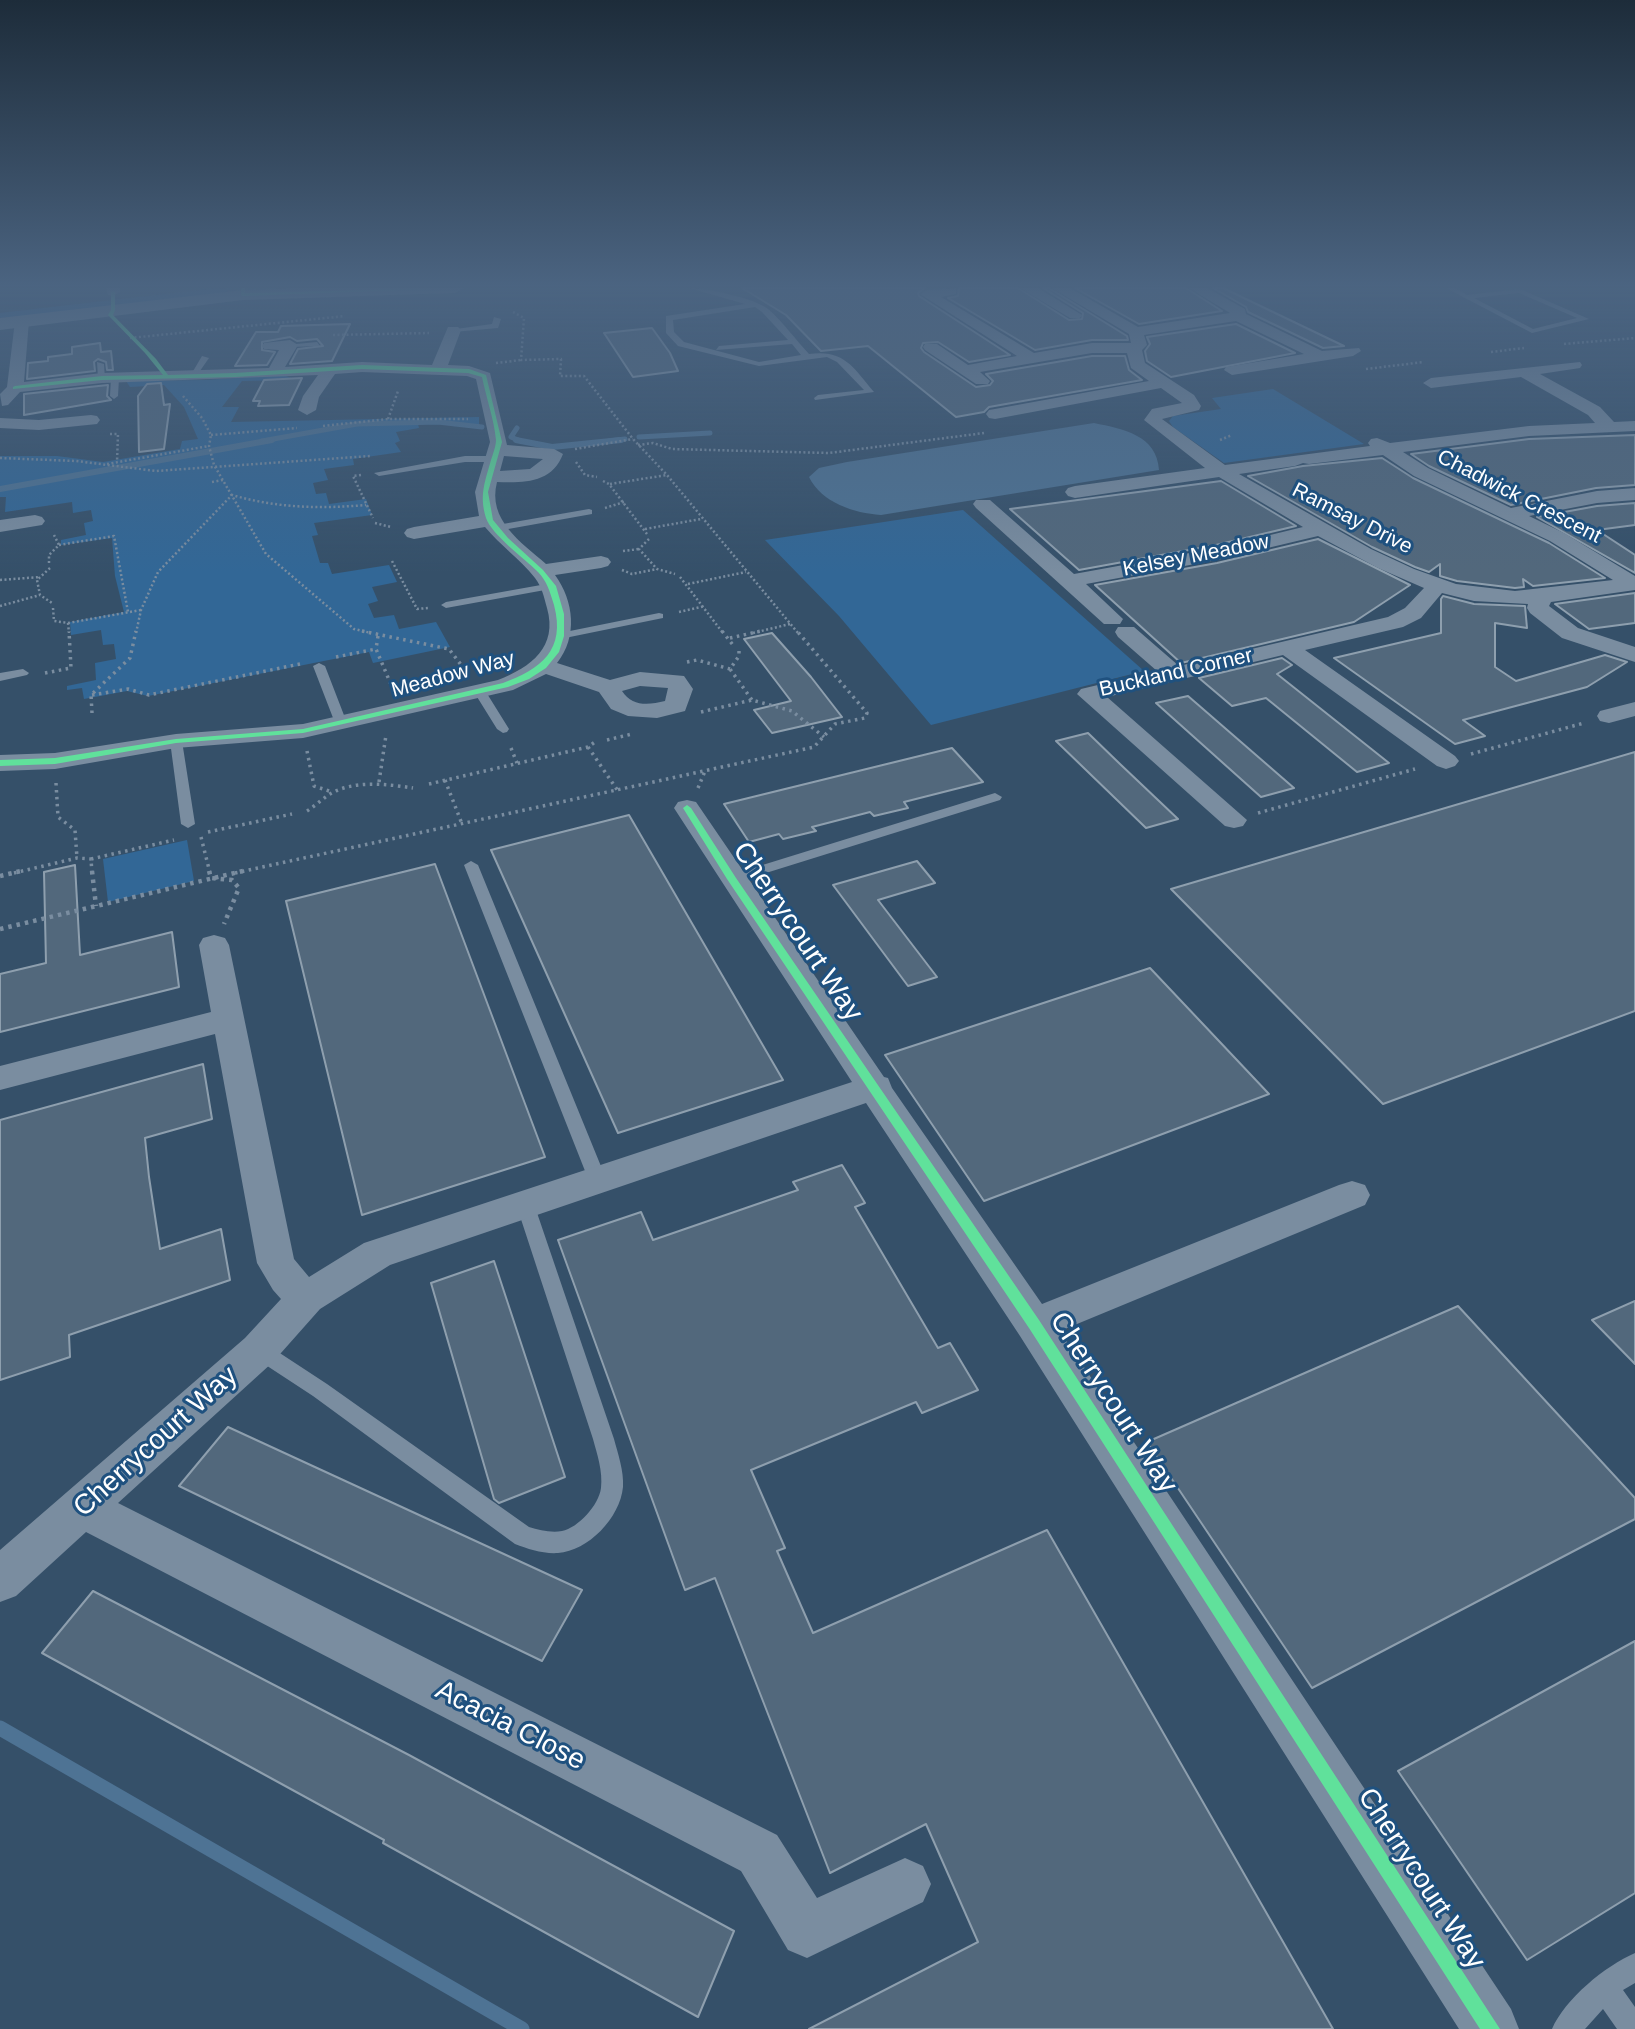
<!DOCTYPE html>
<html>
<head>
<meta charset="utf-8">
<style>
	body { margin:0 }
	canvas { display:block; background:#355069 }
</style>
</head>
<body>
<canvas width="1635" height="2029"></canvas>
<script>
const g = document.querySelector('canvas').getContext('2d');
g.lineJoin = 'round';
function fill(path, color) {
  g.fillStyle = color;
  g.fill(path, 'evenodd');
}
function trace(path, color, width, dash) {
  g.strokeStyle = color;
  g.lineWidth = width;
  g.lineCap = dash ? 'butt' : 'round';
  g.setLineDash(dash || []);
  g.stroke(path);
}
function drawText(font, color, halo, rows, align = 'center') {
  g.font = font + ' Helvetica,sans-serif';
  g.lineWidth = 6;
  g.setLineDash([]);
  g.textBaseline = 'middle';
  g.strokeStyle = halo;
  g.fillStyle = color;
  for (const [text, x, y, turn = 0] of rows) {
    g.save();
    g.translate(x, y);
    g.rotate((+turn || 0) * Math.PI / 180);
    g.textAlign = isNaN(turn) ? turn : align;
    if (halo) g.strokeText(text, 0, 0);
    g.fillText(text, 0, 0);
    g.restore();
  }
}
const green = new Path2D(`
	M217 288 230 289 223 294 55 314 0 318V313Z
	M282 375 292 378 291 380 242 381 222 407H239L231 422 479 417V427L451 426 452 423 418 424 419 428 396 432 400 441 395 443 401 452 353 459 354 465 324 469 328 480 313 483 316 494 326 493 329 504 366 499 372 515 314 523 318 535 312 536 320 563H328L332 574 389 565 397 582 372 587 378 601 368 604 374 618 394 615 399 629 436 622 450 647 373 663 369 652 148 696 127 691 84 699 82 688 67 690V686L96 680 95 663 116 659 114 644 103 645 101 630 71 635 70 622 124 612 115 576 112 538 61 545V540L86 535 84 523 93 521 91 510 73 513 72 502 5 512 6 497H0V456H57L103 462 180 449 182 441 198 439 184 407 164 385 130 387 126 381 205 380Z
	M1273 389 1364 444 1224 463 1173 427 1169 421 1173 416 1221 409 1212 398Z
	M963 510 1144 671 931 725 839 616 765 540Z
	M187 840 194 881 108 902 103 859Z`);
const water = new Path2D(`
	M1094 423C1123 429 1157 435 1159 470L881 515C854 513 822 503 809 477L819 468 847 462Z`);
const streamFar2 = new Path2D(`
	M517 428 511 437 520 441
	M639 437 710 433
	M262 441 357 424 438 422 482 427
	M609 441 625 439`);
const streamFar1 = new Path2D(`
	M516 440 552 447 621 440
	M0 489 272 440`);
const stream = new Path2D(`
	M0 1728 522 2029`);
const building = new Path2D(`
	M742 288H925L918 293 919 296 1010 355 969 362 938 342 923 343 921 348 924 352 976 387 990 385 993 381 986 374 1092 356H1125L1129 370 1142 380 989 407 984 412 956 417 868 346 821 351 786 315Z
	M959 288H1018L1069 320 1082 319 1083 313 1043 288H1049L1127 336 1128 340H1092L1035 350 948 298 958 296Z
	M1075 288H1186L1222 311 1139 324Z
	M1213 288H1223L1344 346 1323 348 1248 312 1246 307Z
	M350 324 332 361 290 364 298 349 323 346 317 339 297 341 290 337 262 342V350L275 352 267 365 235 366 256 332H278L281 326Z
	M1236 324 1295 353 1171 377 1147 361 1145 351 1150 344 1147 337Z
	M652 328 670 353 678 371 633 377 604 333Z
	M100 343 101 352 111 351 113 370H107L106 362 98 359 94 362 95 371 27 379 28 363 48 361V357L72 354V347Z
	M302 378 289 405 258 406 260 401H253L264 380Z
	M161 383 164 405 170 404 164 449 139 452 138 396 147 384Z
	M108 385 107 396 111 400 24 415V394Z
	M1635 435V485L1596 488 1511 505 1429 466 1411 454 1529 439Z
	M1382 458 1413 478 1549 543 1605 578 1533 586 1523 579 1524 587 1515 588 1457 581 1440 576V564L1429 572 1415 567 1372 547 1248 476 1303 466Z
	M1221 481 1296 526 1216 545 1079 570 1010 509Z
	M1635 503V525L1597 530 1635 555V573L1537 517 1597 506Z
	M1318 539 1410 585 1354 622 1181 663 1095 585 1217 563Z
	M1635 593V623L1589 629 1555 604Z
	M1443 596 1474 604 1525 606 1527 628 1495 623V667L1516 681 1605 655 1627 662 1587 687 1463 720 1485 736 1455 744 1334 658 1441 633V599Z
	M772 633 811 677 842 717 772 733 754 710 791 701 744 639Z
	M1282 658 1292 665 1277 674 1389 763 1357 772 1266 698 1232 706 1199 678Z
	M1188 696 1256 755 1294 788 1261 797 1156 703Z
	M1088 733 1120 764 1178 819 1146 828 1056 741Z
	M952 748 983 782 904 802 908 808 874 816 870 812 812 827 816 831 783 839 779 834 749 842 724 804Z
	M1635 752V1011L1383 1104 1171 889Z
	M629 815 783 1080 618 1133 491 850Z
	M917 861 935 883 878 900 937 977 908 986 833 885Z
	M435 864 545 1157 362 1215 286 901Z
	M75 865 80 955 172 932 179 987 0 1032V974L46 963 44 872Z
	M1150 968 1269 1094 984 1201 885 1055Z
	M203 1064 212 1119 145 1138 149 1177 160 1249 221 1229 230 1280 69 1335 70 1357 0 1380V1120Z
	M842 1165 865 1203 855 1207 938 1348 950 1343 978 1390 922 1413 916 1402 751 1470 785 1548 777 1551 813 1633 1047 1530 1333 2029H809L978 1942 926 1824 830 1873 715 1578 685 1590 558 1240 641 1212 653 1240 798 1190 793 1182Z
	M494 1261 565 1477 499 1503 494 1499 431 1283Z
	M1635 1301V1364L1592 1320Z
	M1458 1306 1635 1498V1519L1312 1688 1147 1442Z
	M228 1427 582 1590 542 1661 179 1486Z
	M93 1591 409 1755 734 1931 698 2017 383 1843 384 1840 42 1653Z
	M1635 1641V1893L1527 1960 1398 1771Z`);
const pathFar2 = new Path2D(`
	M513 312 524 318 521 360 561 359 560 376H584L633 439 667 475 798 633
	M333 335 429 333
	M130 338 345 316
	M1564 344 1635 338
	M1491 352 1524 348
	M496 363 521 360
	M1366 369 1424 362
	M183 396 202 418 211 435 209 446 214 465 266 554 354 629 371 633
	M388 419 398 391
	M323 426 388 419H468
	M110 434H118L117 462
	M211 435 297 428
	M1220 440 1232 435
	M638 445 653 443 672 449 829 453 984 433
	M575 449 633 439
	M0 458 76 461 156 471 370 456
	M576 462 585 475 597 477
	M107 464 209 446
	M361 475 353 476 373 518
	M603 481 609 484 647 534
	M212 482 223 480
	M610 484 667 475
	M605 508 624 502
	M375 523 391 527
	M645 529 701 519
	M649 539 639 549 657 569 675 574
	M59 545 114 536 128 612
	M623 551 639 549
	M392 561 417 609 428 608
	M49 563V555L59 545 54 535
	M50 568 37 580 40 595 52 603
	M622 570 632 574 657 569
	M680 577 723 633
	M0 580 40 577
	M688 584 746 572
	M0 606 40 595
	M53 608 54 621 68 623 69 633
	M679 612 705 606
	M68 623 141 610
	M136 633 141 610 158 572 232 495C277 508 320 509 366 505
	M753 633 790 624`);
const pathFar1 = new Path2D(`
	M362 631 449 649 465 670
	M722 631 733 645
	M378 636 376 649 392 687
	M730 638 761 631
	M739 651V656L730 669 752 700
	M336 657 376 649
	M687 662 697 660 730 669
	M45 673 71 668 69 631
	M92 695 128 689 149 695 300 664
	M701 712 752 700 792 711 824 737
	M92 713 91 695 130 658 136 631
	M607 740 632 734
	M588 747 618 791
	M511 748 517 763
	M307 751 314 786 332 792
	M1471 754 1584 723
	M445 780 462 824
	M379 782 386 735
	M56 783 58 817 75 830 77 858
	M429 784 588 747 595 742
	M698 788 705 771
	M307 811C315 806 322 799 330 794 353 780 387 784 413 788
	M1258 813 1415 769
	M208 832 292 814
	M201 837 210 873
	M14 873 77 858 91 859
	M92 873 91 859 174 840
	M235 873 814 747 835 724 865 718 867 713 797 631`);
const path = new Path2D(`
	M92 871 96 906
	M209 871 211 878 232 880 239 888 224 924
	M0 876 21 871
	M0 929 243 871`);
const lane = new Path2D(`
	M689 288C707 288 754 298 768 309 783 322 796 340 809 354 844 349 853 367 874 392L815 400 814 398 818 395 864 390 837 362 827 357 759 366 678 346 666 333V316L745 304ZM755 307 762 312 788 340 719 346 716 350 792 344 801 355 759 362 684 342 674 332 673 320Z
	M1446 288H1455L1467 295 1520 289 1589 319 1532 333ZM1519 293 1577 318 1533 329 1474 298Z
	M494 317 501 319 498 328 453 332 449 330 492 324Z
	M317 342 320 346 290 347 286 345Z
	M202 356 209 358 195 378H189Z
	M97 362 104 364 105 380 98 378Z
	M115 376 119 378 118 396 114 399 110 396 111 378Z
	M465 456H493L498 459 493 462H465L379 476 374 473Z
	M589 509 592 510V514L497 531 492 528 497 525Z
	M552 583 556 584V588L446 608 441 605 446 602Z
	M659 613 663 614V618L560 639 554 636 560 633Z
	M319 663 325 666 347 723 345 726 341 727 335 723 313 666Z
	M23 669 29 673 27 675 0 681V673Z
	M480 688 486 692 509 729 507 732 503 733 497 729 474 692Z
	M176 737 182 741 195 824 188 828 181 824 170 741Z
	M995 793 1002 797 1000 800 737 882 732 883 725 879 727 876Z
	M471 861 478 865 607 1181 604 1186 598 1188 592 1186 589 1181 464 865Z
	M525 1197 531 1199 534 1204 614 1439C618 1454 624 1471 623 1487 620 1518 588 1551 558 1553 543 1554 528 1549 515 1544L313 1396 252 1356 249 1350 252 1344 259 1341 266 1344 327 1384 529 1527C539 1530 551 1533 562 1531 578 1528 599 1505 601 1488 603 1471 597 1454 593 1439L516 1204 519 1199Z
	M1635 1953V1983L1623 1990 1635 2007V2029H1617L1603 2009 1585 2029H1552C1565 1999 1605 1966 1635 1953Z`);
const street = new Path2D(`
	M106 288H120V292L113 296 108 295Z
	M956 288V294L941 297 1034 353 1092 343H1131L1129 334 1052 288H1070L1138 327 1230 313 1189 288H1207L1245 309 1246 314 1322 351 1359 348 1361 351 1353 356 1232 375 1224 370 1226 367 1304 354 1236 321 1144 335 1147 345 1142 350 1145 363 1194 395 1201 406 1199 410 1162 419 1225 465 1370 446 1368 443 1371 439 1377 438 1390 443 1529 426 1595 423 1588 415 1521 377 1431 388 1423 383 1431 378 1580 362 1582 365 1580 368 1540 374 1600 407 1614 422 1635 421V431L1529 436 1403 452 1428 468 1511 508 1597 491 1635 488V500L1597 503 1529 516 1564 533 1635 576V590L1551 602 1549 606 1578 628 1635 647V662L1562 638 1530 613 1527 608 1528 604 1474 601 1442 593 1421 618 1403 627 1305 650 1455 756 1459 761 1455 766 1446 769 1437 766 1283 655 1107 697 1247 820 1243 826 1234 828 1225 826 1077 694 1081 689 1157 671 1118 637 1115 632 1118 627H1134L1179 666 1388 617 1405 608 1424 588 1378 568 1318 536 1217 560 1086 584 1123 619 1120 624H1104L976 508 973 504 976 500H990L1074 574 1217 548 1303 527 1219 477 1075 498 1068 496 1065 492 1068 488 1075 486 1205 468 1144 420 1152 409 1182 403 1161 388 995 419 989 418 986 414 989 410 995 409 1149 381 1131 368 1127 353H1092L980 372 990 381 988 384H976L925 350 923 347 925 344H937L968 365 1017 356 920 294 927 290ZM1383 455 1414 476 1550 541 1613 580 1515 591 1456 584 1414 569 1371 549 1239 474 1295 466 1303 463 1309 464Z
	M1020 288H1038L1082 315 1080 318H1070Z
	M22 317 29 321 24 382 102 373 269 368 279 350 264 349 262 346 264 343 290 340 298 345 285 367 362 362 432 365 448 327H458L461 330 448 365 469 366 490 373 507 445 554 449 563 454C552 483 524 483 497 482 487 520 521 542 546 564L601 556 608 558 611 562 608 566 601 568 555 575C574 601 578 637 557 663L610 680 640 672 684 676 693 689 685 711 657 718 628 716 611 709 599 692 546 674 513 690 303 738 176 748 55 769 0 771V755L55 753 176 734 303 724 498 680C531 667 558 647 547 608 544 597 542 587 535 578 520 559 500 545 485 527L414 539 407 537 404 533 407 529 414 527 479 516 475 492 490 442 476 379 467 376 362 372 335 374 319 397 316 410 307 415 298 410 303 396 318 375 102 383 20 392 8 405 2 406 0 394 7 387 15 321ZM504 456 543 459 530 469 500 471ZM640 686 668 688 665 701C649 705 632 707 622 691Z
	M91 415 97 416 100 420 97 424 39 430 0 428V418L39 420Z
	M35 515 42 517 45 521 42 525 0 532V520Z
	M1635 702V716L1609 723 1600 721 1597 716 1600 711Z
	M687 800 696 802 884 1077 888 1078 892 1088 1042 1304 1339 1185 1352 1181 1365 1185 1370 1195 1365 1205 1060 1331 1511 2009 1519 2029H1459L1020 1336 866 1103 390 1265 320 1309 273 1362 118 1503 777 1835 817 1898 905 1858 923 1866 931 1884 923 1902 807 1958 788 1950 741 1871 86 1532 16 1596 0 1602V1550L245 1338 281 1299 273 1290 257 1263 215 1034 0 1090V1066L211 1012 199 945 203 938 214 935 225 938 229 945 294 1259 309 1277 364 1243 852 1082 674 808 678 802Z`);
const primary = new Path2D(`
	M293 288H464L455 293 243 300 0 330V318L243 290Z`);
const cycleway = new Path2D(`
	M241 288H245V293L457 288 243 296 241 295Z
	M113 291 115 292V310L113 315 156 359 168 375 235 373 362 365 469 369 486 375 502 442 488 492 493 520 508 538 543 570 556 586 564 614V636L559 652 546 668 529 679 508 687 303 733 176 743 55 764 0 766V760L55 758 176 739 303 729 503 683C541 669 566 650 554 605 550 592 547 581 538 572 524 558 492 535 486 518 479 495 485 482 491 460 493 454 496 446 496 440 494 419 486 397 482 377L468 373 362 369 235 377 102 380 13 389V387L15 386 102 376 163 375 145 353 108 315 111 310V292Z
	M687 805 691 808 736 878 1039 1320 1500 2029H1480L1029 1328 727 879 683 808Z`);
const farStreetnames = [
	["Chadwick Crescent",1519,497,27],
	["Ramsay Drive",1352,519,27],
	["Kelsey Meadow",1196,556,-11],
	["Buckland Corner",1176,673,-13],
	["Meadow Way",453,675,-15]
];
const nearStreetnames = [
	["Cherrycourt Way",797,932,56],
	["Cherrycourt Way",1113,1403,57],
	["Cherrycourt Way",156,1442,-42],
	["Acacia Close",510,1726,27],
	["Cherrycourt Way",1421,1879,57]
];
fill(green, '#326796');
fill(water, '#4e7394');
trace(streamFar2, '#4e7394', 5);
trace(streamFar1, '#4e7394', 6);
trace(stream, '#4e7394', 15);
fill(building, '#52687c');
trace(building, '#8e9fae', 2);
trace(pathFar2, '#7a8da0', 2.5, [2, 2.5]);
trace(pathFar1, '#7a8da0', 3.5, [2.5, 4.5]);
trace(path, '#7a8da0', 4.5, [3.5, 5]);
fill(lane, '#7a8da0');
fill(street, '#7a8da0');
fill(primary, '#798c9e');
fill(cycleway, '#60e19b');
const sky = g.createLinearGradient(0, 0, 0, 572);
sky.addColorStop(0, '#1d2c3a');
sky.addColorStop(0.5, '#4b6481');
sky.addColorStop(1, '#4b648100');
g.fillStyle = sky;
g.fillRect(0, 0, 1635, 572);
drawText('21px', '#fff', '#1f517f', farStreetnames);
drawText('28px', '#fff', '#1f517f', nearStreetnames);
</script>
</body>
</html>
